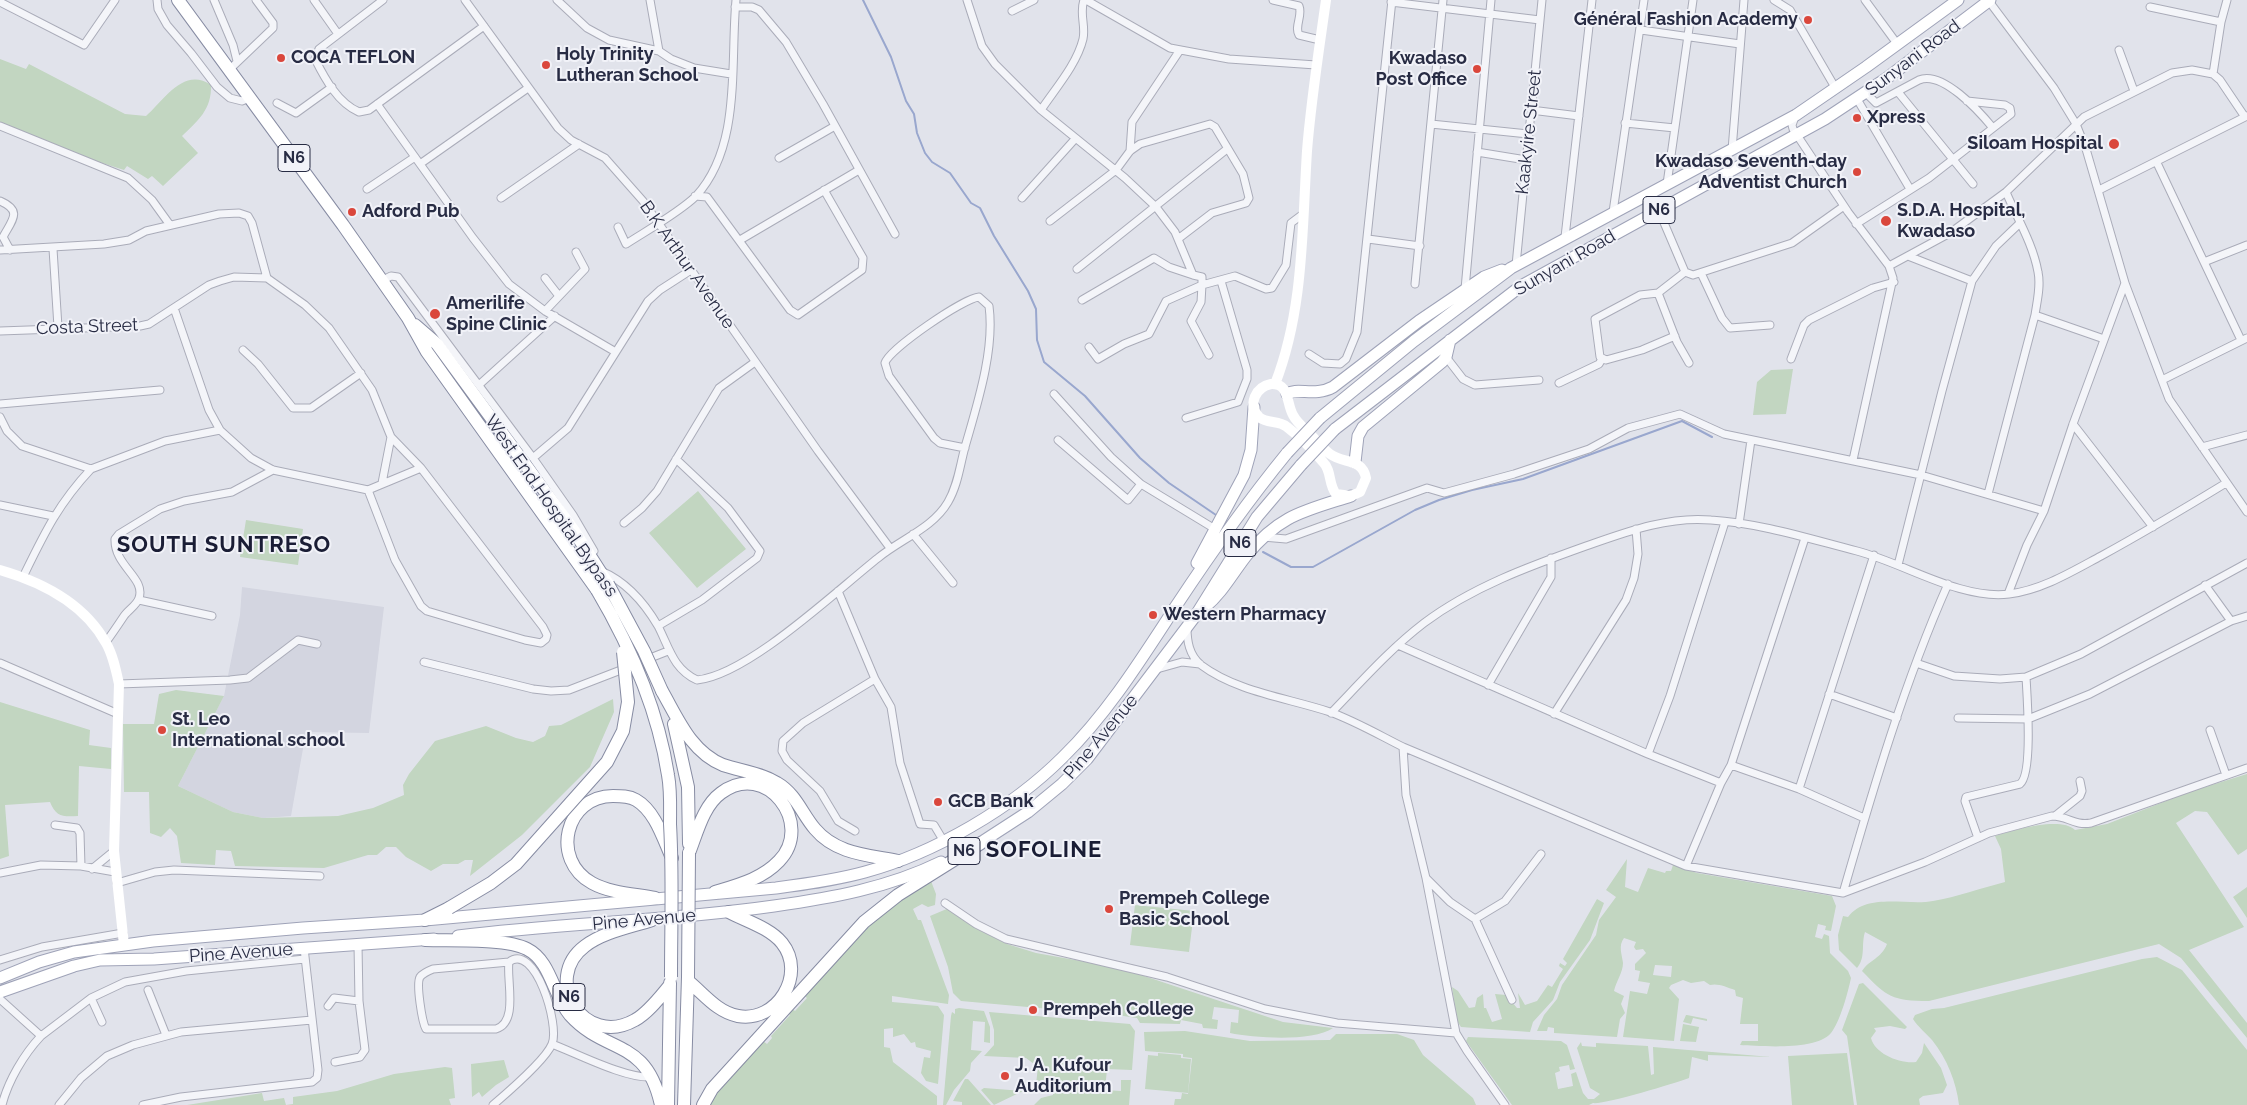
<!DOCTYPE html>
<html>
<head>
<meta charset="utf-8">
<style>
	body { margin:0 }
	canvas { display:block; background:#e1e3eb }
</style>
</head>
<body>
<canvas width="2247" height="1105"></canvas>
<script>
const g = document.querySelector('canvas').getContext('2d');
g.lineJoin = 'round';
function fill(path, color) {
  g.fillStyle = color;
  g.fill(path, 'evenodd');
}
function trace(path, color, width, dash) {
  g.strokeStyle = color;
  g.lineWidth = width;
  g.lineCap = dash ? 'butt' : 'round';
  g.setLineDash(dash || []);
  g.stroke(path);
}
function drawText(font, color, halo, rows, align = 'center') {
  g.font = font + ' Raleway,sans-serif';
  g.lineWidth = 4;
  g.setLineDash([]);
  g.textBaseline = 'middle';
  g.strokeStyle = halo;
  g.fillStyle = color;
  for (const [text, x, y, turn = 0] of rows) {
    g.save();
    g.translate(x, y);
    g.rotate((+turn || 0) * Math.PI / 180);
    g.textAlign = isNaN(turn) ? turn : align;
    if (halo) g.strokeText(text, 0, 0);
    g.fillText(text, 0, 0);
    g.restore();
  }
}
const built = new Path2D(`
	M242 587 384 607 369 733 306 732 291 816 263 818 233 812 178 786 224 696 240 615Z`);
const green = new Path2D(`
	M0 59 26 69 29 64 125 114 146 116C164 100 184 66 211 85 212 109 198 121 182 136L198 153 163 186 152 176 148 179 127 166 124 170 71 153 0 124Z
	M1793 369 1786 414 1753 415 1757 382 1771 370Z
	M698 491 746 549 697 588 649 533Z
	M246 520 303 529 298 565 240 557Z
	M176 690 224 696 178 786 233 812 263 818 338 816 373 808 404 795 403 785 409 774 435 741 486 726 516 738 533 742 545 736 549 726 561 725 613 699 614 712 590 767 522 835 470 876 473 860H465L458 864H443L431 871 406 857 396 847H386L377 855H368L324 868 235 866 231 851 216 850 215 865 181 863 177 836 170 828 161 837 150 833 149 792H124L123 724H154L159 694Z
	M0 702 90 730 89 745 111 748V769L79 766 78 816C63 817 56 817 50 802L5 805 9 856 0 859Z
	M2247 774V849L2238 855 2207 812 2195 811 2176 823 2244 927 2189 950 2247 1023V1038L2181 958 2159 944 1929 1001C1892 1001 1887 997 1862 971 1870 959 1881 959 1887 944L1865 932C1861 944 1866 958 1857 968L1839 950 1838 935 1843 916 1848 917C1867 892 1907 906 1933 901 1957 897 1981 888 2005 882L2001 849 1995 836C2013 830 2061 816 2075 830L2107 824 2189 792Z
	M1627 859 1625 887 1638 892 1648 868 1665 873 1666 871H1671L1673 865 1697 873 1832 896 1836 906 1831 931 1825 930 1826 926 1818 924 1815 937 1822 939 1824 934 1829 936 1830 953 1848 971 1851 978C1848 992 1840 1022 1831 1033 1816 1051 1761 1046 1740 1045L1742 1041H1758V1024H1740L1743 998 1736 996 1735 990C1726 987 1718 983 1710 985L1704 981 1691 983 1683 980 1671 985 1669 988 1679 999 1674 1041 1623 1037 1630 991 1647 994 1650 983 1638 981 1640 971 1635 970V964L1646 953 1643 949 1636 950 1634 947 1636 942 1624 938C1618 946 1622 954 1623 963 1623 972 1616 982 1614 991L1624 996 1621 1004 1625 1013 1620 1019 1617 1037 1554 1033V1028L1548 1027 1547 1031H1537L1544 1015 1557 999 1562 985 1596 935 1599 920 1616 897 1606 890ZM1655 965 1672 966 1671 977 1653 975Z
	M931 881 936 894 935 905 928 907 922 904 913 909 918 920H921L949 995 948 1004 892 996V1002L938 1006 944 1015 938 1084 926 1081 921 1073 924 1057 930 1058 931 1051 916 1047 915 1042 911 1043 904 1034 893 1037V1028L884 1029V1047L890 1048 893 1062 937 1096V1105H707L763 1041 767 1044 772 1038 771 1036 790 1015 787 1012 791 1008 795 1011 807 998 803 995 875 918 907 894Z
	M2247 887V918L2233 897Z
	M1597 899 1604 903 1590 940 1560 982 1553 1000 1533 1022 1530 1032 1461 1027 1457 1021 1452 987 1458 991 1469 1008 1475 1007 1477 998 1483 994 1484 1008H1486L1492 1022 1502 1019 1495 994 1506 995 1517 1008H1520L1518 993 1525 1005 1537 1001 1548 985 1552 987 1563 969 1559 966 1560 963 1565 966 1567 963 1563 959Z
	M1135 905 1194 911 1189 952 1130 945Z
	M949 908 975 928 1007 944 1036 953 1120 968 1283 1022 1333 1028C1313 1042 1254 1038 1230 1033L1231 1022 1238 1023 1239 1010 1214 1007 1212 1019 1218 1020 1217 1029 1203 1028 1202 1024 1181 1020 1180 1024 1140 1023 1137 1018 1117 1015 961 1001 953 993 948 967 930 916Z
	M2157 957 2182 970 2247 1050V1105H1959C1956 1081 1947 1059 1932 1040 1926 1033 1918 1027 1913 1019L1915 1015 1932 1009 1944 1008 2142 959Z
	M1863 983 1907 1027 1905 1029 1890 1026 1874 1028 1876 1031 1871 1038C1875 1054 1900 1064 1916 1062L1922 1053 1924 1043 1941 1068 1947 1085 1943 1093 1923 1096 1919 1099 1920 1105H1857L1847 1036 1842 1030 1859 984Z
	M959 1008 984 1011 990 1027V1043L984 1042 985 1022 973 1021 971 1050 982 1051 971 1063 970 1071 954 1090 946 1105H943L951 1016 952 1012 955 1014V1009Z
	M989 1012 1130 1024 1135 1031 1132 1070 1107 1069 1105 1090 1121 1091V1080H1131L1129 1105H1034L1041 1098 1053 1095V1085L1036 1084 1038 1067 1026 1058 984 1056 994 1045V1030Z
	M1686 1015H1687L1707 1019V1021L1693 1018 1691 1024 1683 1022Z
	M1683 1024 1699 1027 1696 1042 1680 1041Z
	M1185 1031 1250 1041 1330 1040 1336 1034H1397L1414 1040 1423 1055 1473 1098 1476 1105H1174L1175 1099H1181L1182 1093 1188 1094 1192 1058 1183 1057V1054L1145 1051 1144 1032Z
	M1468 1037 1561 1041 1567 1045 1575 1069 1570 1070 1569 1065 1559 1067 1560 1071 1555 1073 1558 1089 1573 1086 1571 1074 1576 1072 1583 1093 1588 1099H1594L1600 1094 1590 1088 1577 1048 1581 1042 1582 1046 1596 1047V1043L1648 1046 1651 1075 1654 1074 1653 1047 1771 1057 1708 1055V1061L1692 1057 1689 1078C1673 1084 1603 1105 1593 1103L1589 1105H1512L1466 1041Z
	M1158 1053 1181 1055V1058L1191 1059 1188 1093 1145 1089 1148 1055 1158 1056Z
	M1847 1053 1854 1105H1792L1788 1056Z
	M504 1060 509 1077 496 1085 482 1097 479 1092 472 1097 471 1064Z
	M445 1067 452 1068 455 1098 449 1099 451 1105H187L262 1093 264 1101 284 1098 286 1105 293 1104V1097L337 1091 394 1074Z
	M965 1079H968L991 1105H962V1102L953 1101Z
	M984 1088 1023 1091 994 1105 981 1090Z`);
const stream = new Path2D(`
	M863 0 891 57 906 101 914 114 917 133 925 153 932 162 950 173 971 203 980 208 994 236 1028 291 1036 309 1037 340 1044 362 1085 396 1140 458 1169 483 1216 515
	M1263 552 1291 567H1313L1415 510 1439 500 1472 490 1523 479 1682 421 1712 437`);
const street = new Path2D(`
	M157 0 158 9 167 25 191 53 217 87 230 98 242 101 250 98
	M214 0 233 45 237 61
	M314 0 338 34
	M383 0 319 49 315 59C325 79 338 103 359 112L369 110 484 26
	M465 0 558 128 571 140 605 158 643 201 818 451 890 548
	M557 0 587 28 609 40 659 51 671 59 694 68 731 74
	M650 0 659 51
	M967 0 982 46 995 64 1041 110 1125 178 1156 207 1175 232 1193 275 1202 277V285L1235 276 1266 289 1272 288 1286 265 1291 223 1303 214
	M1086 0 1170 48 1229 59 1316 65
	M1273 0 1299 6C1303 16 1294 26 1299 35L1320 40
	M1774 0 1790 10 1836 89
	M1865 0 1898 45
	M1988 0 2054 88 2076 124 2086 149 2125 283 2169 399 2247 512
	M0 2 84 45 115 0
	M1391 2 1540 20
	M735 7H752L759 10 786 42 823 104 895 234
	M2150 7 2221 22 2213 74
	M1012 11 1034 0
	M2221 22 2227 0
	M1641 30 1740 44
	M2119 50 2134 91
	M229 70 273 28V23L256 0
	M1898 92 1973 184
	M1866 93 1876 103 1919 80C1942 70 1979 111 1993 128
	M1857 99 1910 189
	M277 103 296 113 332 87
	M377 104 473 238 509 284 545 311 614 351
	M1041 110C1055 89 1077 64 1083 39 1086 26 1079 13 1084 0
	M1531 110 1579 116
	M1795 117 1792 125 1793 129 1848 212 1889 266 1893 278 1853 460
	M1625 123 1675 128
	M1431 124 1528 134
	M0 126 128 178 152 200 170 225
	M1732 150 1744 0
	M1130 151 1132 122 1180 50
	M1477 152 1526 160
	M779 158 835 126
	M2157 163 2241 340
	M420 164 528 88
	M1667 184 1693 0
	M367 189 415 157
	M2099 190 2247 116
	M695 196 707 197 790 310 798 315 862 270 863 258 824 190
	M501 198 579 144
	M1022 198 1075 139
	M0 201C23 211 12 220 3 237L10 250
	M1659 211 1685 272 1693 275 1792 243 1844 206
	M1613 212 1644 0
	M1050 221 1116 170 1130 151 1140 144 1210 124 1215 127 1243 174 1249 198 1246 203 1212 213 1178 239
	M1856 224 1929 178 2011 114 2010 108 2005 105 1967 101
	M618 227 626 244C646 231 680 212 696 196 742 146 730 63 736 0
	M1565 237 1592 0
	M1368 239 1420 246
	M740 240 859 170
	M53 249 58 327
	M0 250 104 244 129 240 146 231 219 214 239 213 248 216 252 223 267 278
	M1908 256 1972 281
	M2204 262 2247 245
	M1516 265 1542 0
	M1889 266 1950 233 2006 192 2084 117 2172 73 2192 70 2213 74 2220 80 2245 117
	M1077 269 1227 149
	M1685 272 1658 293 1677 342 1689 363
	M1701 273 1722 318 1730 328 1770 325
	M545 278 559 296
	M381 281 391 276 398 277 533 458 573 515 594 551
	M1415 284 1443 0
	M1465 289 1491 0
	M1658 293 1640 295 1595 319 1600 357 1606 360 1642 350 1675 336
	M1082 300 1154 258 1169 267 1193 275
	M174 308 209 410 220 430 251 458 273 470 368 490 421 468
	M545 311 585 269 576 252
	M2035 315 2104 339
	M0 331 140 326 149 324 209 285 220 281 234 277 267 278 305 305 329 328 372 390 391 437 382 483
	M1089 347 1098 359 1124 344 1149 334 1166 301 1202 285 1201 302 1191 321 1209 355
	M243 350 258 364 293 408H311L361 373
	M1309 354 1323 363 1340 364 1346 359 1357 332 1392 0
	M1446 357 1463 379 1475 385 1539 380
	M1791 359 1804 325 1809 320 1873 288 1894 282
	M2162 380 2247 338
	M1559 383 1599 364 1602 359
	M480 384 555 316
	M1054 394 1111 457 1141 484 1215 529
	M0 404 160 390
	M0 417 7 431 22 446 91 469 165 441 220 430
	M1186 418 1238 402 1247 379V370L1221 281
	M2073 424 2153 527
	M1058 440 1128 500 1141 484
	M2202 447 2247 435
	M533 458 568 428 648 301 660 290 691 270
	M368 490 395 560 421 606 427 611 525 640 541 643 546 639 547 635 543 627 421 468 391 437
	M1988 494 2035 315C2037 301 2041 286 2038 272 2033 244 2017 218 2006 192
	M0 505 53 516
	M624 523 642 508 657 491 719 388 755 362
	M1739 524 1751 440
	M913 534 953 583
	M1263 537 1286 539 1427 488 1444 493 1514 474 1589 449 1628 428 1680 414 1724 434 1921 475 2044 511
	M1898 565 1942 391 1972 281 1996 246 2020 223
	M601 571C627 582 644 602 658 626 669 647 673 669 697 680 748 675 836 591 878 558 901 539 933 528 948 502 958 485 960 465 965 447 977 405 995 350 989 306L979 297C964 298 889 349 885 363L889 376 934 438 940 443 965 448
	M23 577C44 534 58 504 91 469
	M2205 585 2231 621
	M838 591 875 679 891 707 900 763 920 824 934 825 943 840
	M2008 594 2027 545 2044 511 2073 424 2125 283
	M139 600 212 616
	M658 626 702 600 757 558 760 551 728 508 676 459
	M1187 627C1187 641 1189 655 1201 665 1237 692 1288 698 1330 712 1355 721 1379 735 1403 747L1406 795 1426 878 1456 1033 1467 1051 1505 1105
	M106 642C112 634 118 625 124 616 128 610 137 605 139 598 146 578 114 566 115 539L119 534 160 509 184 501 232 492 273 470
	M1398 645 1648 754 1721 783
	M645 660 668 651
	M424 662 533 689 551 691 569 690 626 668
	M0 663 118 714
	M1916 663 1954 676 2000 679 2026 677 2081 654 2247 563
	M1157 669 1182 662 1200 664
	M119 684 230 680 248 678 298 640 317 644
	M1488 685 1551 577V558
	M1829 694 1897 718
	M1331 713C1361 682 1390 649 1424 623 1472 587 1530 566 1586 546 1626 532 1668 516 1711 520 1760 523 1810 539 1857 551 1904 563 1960 600 2009 594 2042 590 2073 571 2101 556 2143 533 2185 508 2226 483
	M1554 714 1626 600 1634 578 1638 554 1636 529
	M1958 718 2028 719 2090 694 2231 621 2247 616
	M2210 730 2226 775
	M1403 747 1686 866 1843 893 1925 862 1989 833 2052 816C2068 816 2074 826 2091 823L2247 768
	M1648 754 1670 696 1725 522
	M1731 765 1799 789 1864 818
	M1799 789 1874 555
	M2055 816 2080 796 2082 791 2080 781
	M55 825 77 828 80 833 81 866
	M855 831 838 821 820 791 787 760 782 751 783 741 803 723 875 679
	M1978 838 1965 801 1966 797 2020 784C2033 774 2027 695 2026 677
	M1686 866 1721 783 1731 765 1805 538
	M92 869 114 851
	M0 873 41 865 81 866 115 872
	M1427 879 1450 902 1475 919 1505 901 1541 854
	M117 883 155 872 174 870 320 876
	M1843 893C1873 789 1904 683 1948 584
	M945 903 976 924 1006 939 1167 977 1265 1009 1337 1023 1456 1033
	M1475 919 1512 1000
	M0 960 42 947 123 933
	M148 990 166 1035
	M91 998 102 1022
	M0 999 41 1036C24 1054 8 1081 2 1105
	M328 1006 334 998 359 1001
	M41 1036 91 998 125 982 186 971 305 959
	M552 1044C578 1054 626 1079 652 1077
	M335 1062 360 1057 365 1050 359 1001 358 945
	M59 1105 81 1078 107 1056 133 1045 181 1032 312 1020
	M143 1105 181 1097 312 1082 317 1078 318 1070 304 948
	M493 1105C507 1093 546 1059 552 1044 560 1025 535 942 509 962L433 969C428 971 423 973 420 977 416 984 422 1022 426 1029H496C519 1022 506 979 509 962`);
const secondary = new Path2D(`
	M1271 384C1290 383 1286 403 1293 415 1297 423 1305 429 1311 435 1317 441 1323 449 1330 454 1344 464 1362 458 1366 478L1360 492 1351 496 1336 494C1328 484 1332 471 1323 462 1313 450 1300 437 1287 427 1279 420 1267 424 1259 417 1247 404 1256 387 1271 384Z
	M1275 384C1304 310 1302 229 1307 151 1311 100 1319 50 1326 0
	M0 570C42 582 84 603 106 643 113 655 116 670 119 684L114 851 124 945`);
const primary = new Path2D(`
	M1287 394C1297 387 1315 397 1333 387L1419 321 1484 277 1502 270
	M1320 418 1414 341 1511 268 1796 115 1866 67 1958 0
	M1335 429 1521 286 1825 119 1887 78 1990 0
	M1355 462 1358 436 1363 427 1442 362 1446 357 1450 340
	M1197 563 1244 475 1251 450 1254 407
	M1205 607C1222 593 1232 574 1246 556 1279 515 1304 511 1351 496
	M974 847 1028 812 1062 784 1087 759 1196 615 1257 517 1301 465
	M458 936C563 923 669 921 774 906 831 898 888 888 941 862
	M0 978 39 962 74 952 153 941 303 928 425 920 776 888C806 884 836 880 865 872 935 853 1012 808 1063 757 1108 713 1142 658 1176 606 1211 553 1247 502 1287 453
	M0 992 74 966 100 960 154 959 434 939`);
const highway = new Path2D(`
	M178 0 343 225 408 318 427 352 597 590
	M415 325 437 344 574 531 608 584
	M662 691C678 719 691 752 723 765 741 771 761 773 777 783 796 794 802 814 815 829 836 854 868 855 898 861
	M674 724 688 787 689 844
	M689 853C697 833 703 806 721 793 766 759 815 824 779 861 762 879 738 885 715 892
	M655 898C634 894 610 893 592 883 550 860 565 796 613 796 621 796 629 796 636 800 655 811 663 838 672 858
	M425 920 449 908
	M652 920C631 927 603 932 585 946 541 979 584 1049 635 1020 648 1013 660 997 670 985
	M425 940C451 941 506 938 527 949 551 961 553 995 570 1015 606 1055 646 1037 661 1105
	M688 981C704 994 717 1012 738 1016 777 1023 807 974 782 943 770 928 746 921 729 912
	M668 1105 670 983
	M684 1105 688 977
	M703 1105 712 1089 864 922 898 895 981 843`);
const primaryBridge = new Path2D(`
	M1287 453 1320 418
	M1301 465 1335 429`);
const highwayBridge = new Path2D(`
	M608 584 644 651 662 691
	M597 590C630 646 658 710 668 775 671 791 670 808 670 824 673 875 671 926 671 977
	M449 908 491 883 516 864 607 762 623 731 628 702 623 652
	M688 977 689 853`);
const markers = [
	[1808,20,5,"#da473c"],
	[281,58,5,"#da473c"],
	[546,65,5,"#da473c"],
	[1477,69,5,"#da473c"],
	[1857,118,5,"#da473c"],
	[2114,144,6,"#da473c"],
	[1857,172,5,"#da473c"],
	[352,212,5,"#da473c"],
	[1886,221,6,"#da473c"],
	[435,314,6,"#da473c"],
	[1153,615,5,"#da473c"],
	[162,730,5,"#da473c"],
	[938,802,5,"#da473c"],
	[1109,909,5,"#da473c"],
	[1033,1010,5,"#da473c"],
	[1005,1076,5,"#da473c"]
];
const shields = [
	[294,158,32],
	[1659,210,32],
	[1240,543,32],
	[964,851,32],
	[569,997,32]
];
const shieldNames = [
	["N6",294,158],
	["N6",1659,210],
	["N6",1240,543],
	["N6",964,851],
	["N6",569,997]
];
const poiNames = [
	["Général Fashion Academy",1798,20,"right"],
	["Holy Trinity",556,55],
	["Lutheran School",556,76],
	["COCA TEFLON",291,58],
	["Kwadaso",1467,59,"right"],
	["Post Office",1467,80,"right"],
	["Xpress",1867,118],
	["Siloam Hospital",2103,144,"right"],
	["Kwadaso Seventh-day",1847,162,"right"],
	["Adventist Church",1847,183,"right"],
	["S.D.A. Hospital,",1897,211],
	["Kwadaso",1897,232],
	["Adford Pub",362,212],
	["Amerilife",446,304],
	["Spine Clinic",446,325],
	["Western Pharmacy",1163,615],
	["St. Leo",172,720],
	["International school",172,741],
	["GCB Bank",948,802],
	["Prempeh College",1119,899],
	["Basic School",1119,920],
	["Prempeh College",1043,1010],
	["J. A. Kufour",1015,1066],
	["Auditorium",1015,1087]
];
const streetNames = [
	["Sunyani Road",1913,58,-37],
	["Kaakyire Street",1529,132,-84],
	["Sunyani Road",1565,263,-30],
	["B.K Arthur Avenue",687,265,55],
	["Costa Street",87,327,-2],
	["West End Hospital Bypass",551,506,55],
	["Pine Avenue",1101,737,-50],
	["Pine Avenue",644,920,-5],
	["Pine Avenue",241,953,-4]
];
const districtNames = [
	["SOUTH SUNTRESO",224,545],
	["SOFOLINE",1044,850]
];
fill(built, '#d3d5e0');
fill(green, '#c2d6c1');
trace(stream, '#99a7ce', 2);
trace(street, '#aaacb9', 9);
trace(primary, '#9fa3b8', 13);
trace(highway, '#878ca3', 14);
trace(street, '#f4f5f9', 7);
trace(secondary, '#fff', 10);
trace(primary, '#fff', 11);
trace(highway, '#fff', 12);
trace(primaryBridge, '#9fa3b8', 13, []);
trace(highwayBridge, '#878ca3', 14, []);
trace(primaryBridge, '#fff', 11);
trace(highwayBridge, '#fff', 12);
for (const [x, y, r, color] of markers) {
  const dot = new Path2D();
  dot.arc(x, y, r, 0, 2 * Math.PI);
  g.fillStyle = color;
  g.fill(dot);
  trace(dot, '#f1f2f8', 2);
}
for (const [x, y, w] of shields) {
  const box = new Path2D();
  box.roundRect(x - w / 2, y - 13.5, w, 27, 4);
  g.fillStyle = '#f1f2f8';
  g.fill(box);
  trace(box, '#282c44', 1);
}
drawText('bold 16px', '#282c44', null, shieldNames);
drawText('bold 18px', '#282c44', '#f1f2f8', poiNames, 'left');
drawText('18px', '#282c44', '#f1f2f8', streetNames);
g.letterSpacing = '1px';
drawText('bold 22px', '#1a1d35', '#f1f2f8', districtNames);
g.letterSpacing = '0px';
</script>
</body>
</html>
